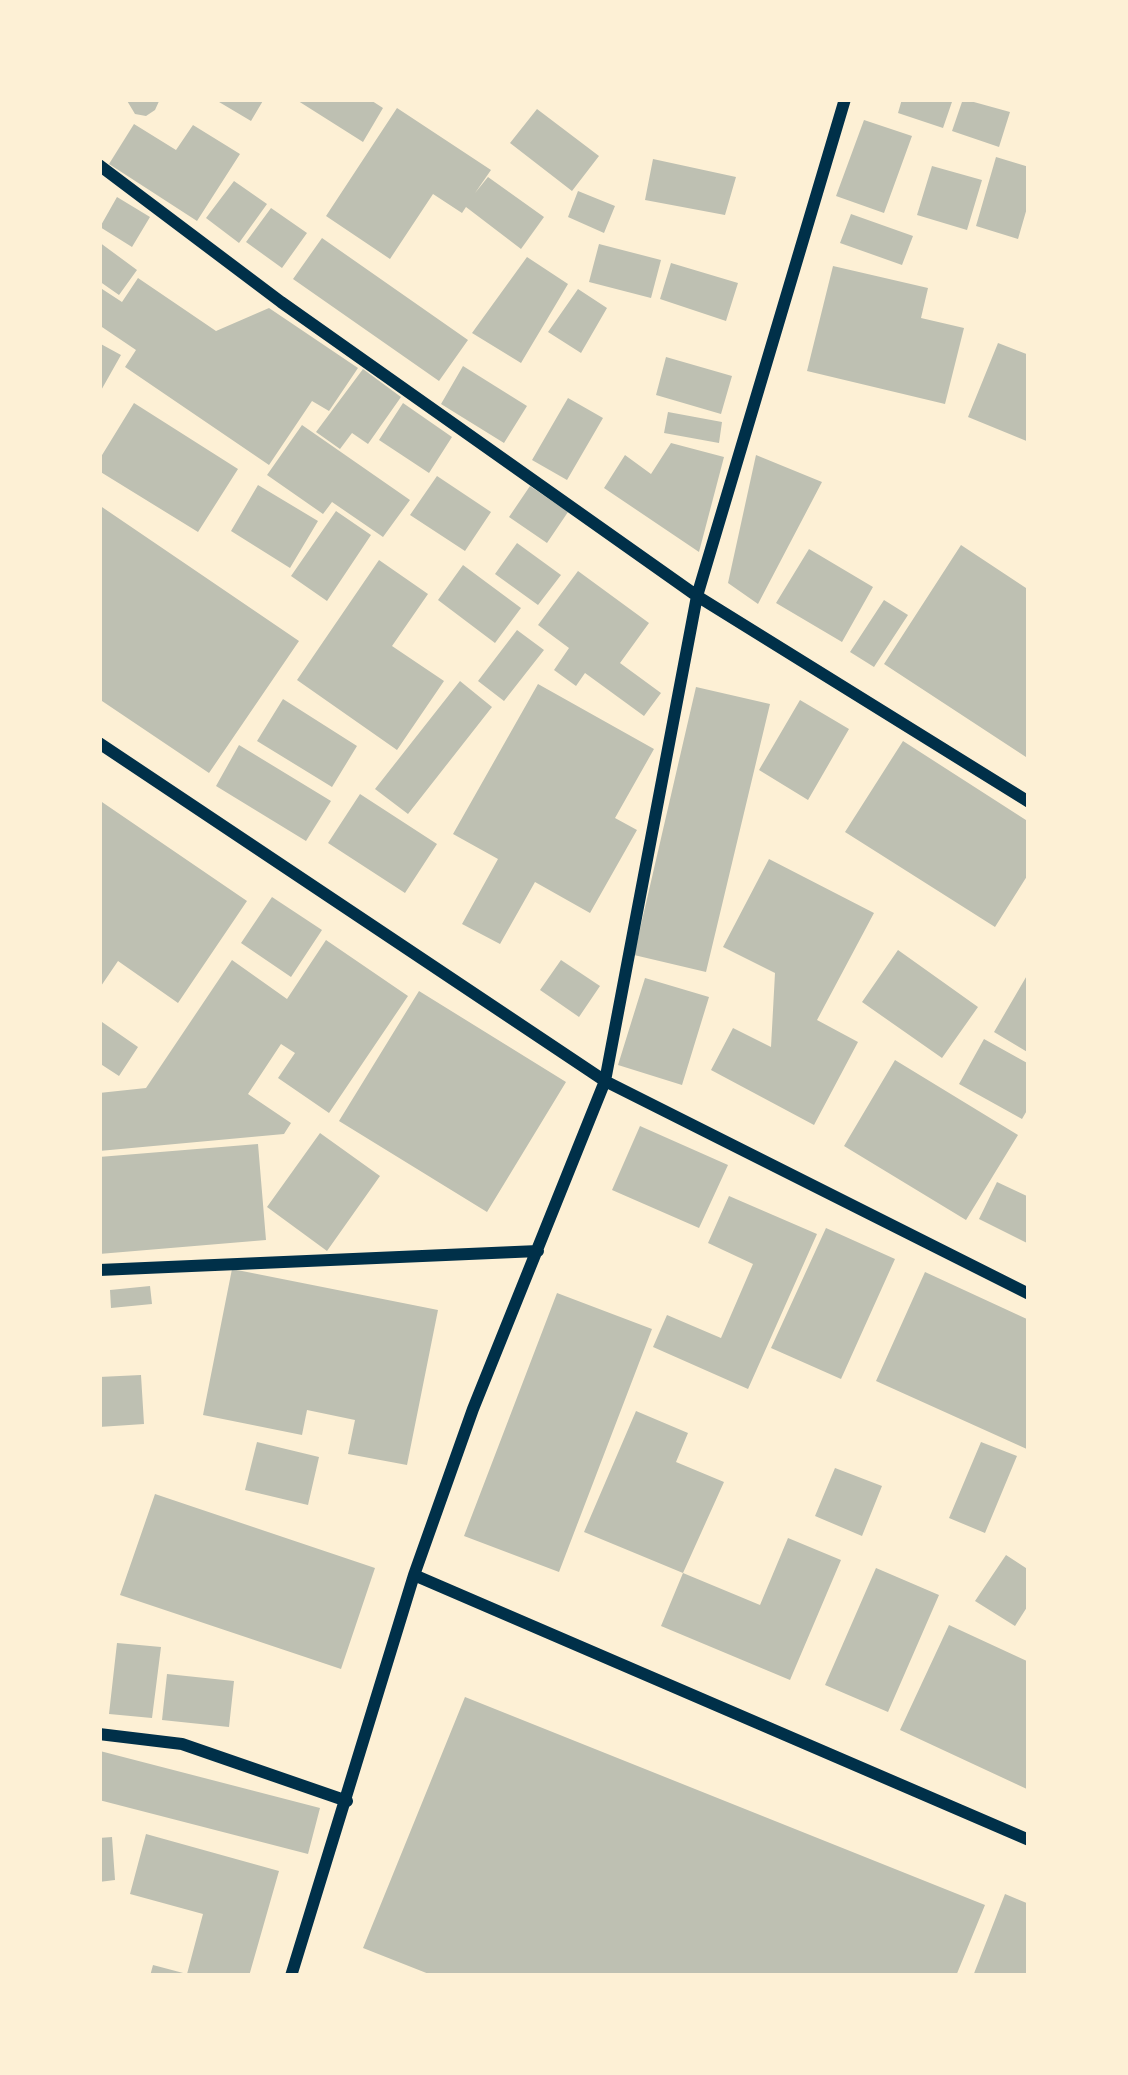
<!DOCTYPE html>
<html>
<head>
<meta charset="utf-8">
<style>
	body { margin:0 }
	#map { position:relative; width:1128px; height:2075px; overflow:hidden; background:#fdf0d5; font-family:Quicksand,sans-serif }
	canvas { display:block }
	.frame { position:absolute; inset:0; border:102px solid #fdf0d5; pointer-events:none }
</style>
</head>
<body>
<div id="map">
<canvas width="1128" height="2075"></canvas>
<div class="frame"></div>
</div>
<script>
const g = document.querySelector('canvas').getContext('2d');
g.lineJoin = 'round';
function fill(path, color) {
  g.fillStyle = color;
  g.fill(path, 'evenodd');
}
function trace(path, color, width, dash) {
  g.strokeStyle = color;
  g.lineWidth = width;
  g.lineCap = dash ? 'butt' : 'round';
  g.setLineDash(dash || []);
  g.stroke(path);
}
const building = new Path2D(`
	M126 99H160L155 110 146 116 135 114Z
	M214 99H264L251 121Z
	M295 99H369L383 108 363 142Z
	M902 99H953L943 128 898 113Z
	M963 99 1010 112 999 147 952 131Z
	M397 108 491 170 475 193 488 177 544 217 521 249 466 207 462 213 433 194 390 259 326 216Z
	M537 109 599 156 572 191 510 143Z
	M864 120 912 136 884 213 836 196Z
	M134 124 176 150 193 125 240 154 197 221 109 164Z
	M996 157 1029 167V201L1018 239 976 226Z
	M653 159 736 177 725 215 645 200Z
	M932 166 982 180 967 230 917 215Z
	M234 181 267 204 239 243 206 218Z
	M578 191 615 206 604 233 568 217Z
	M117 197 150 217 132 247 100 227Z
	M271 208 307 233 282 268 246 242Z
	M851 214 913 236 902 265 840 243Z
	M322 238 468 340 439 381 293 279Z
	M99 242 137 270 119 295 99 281Z
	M599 244 661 260 651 298 589 282Z
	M527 257 568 284 521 363 472 333Z
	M671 263 738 283 726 321 660 299Z
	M833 266 928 288 921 318 964 328 945 404 807 371Z
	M138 278 216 331 269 308 358 368 329 411 312 401 269 465 125 367 136 350 99 325V287L122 302Z
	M578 289 607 308 581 353 548 332Z
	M99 343 121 355 99 394Z
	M998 343 1029 355V442L968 417Z
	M666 357 732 376 721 414 656 395Z
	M463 366 527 406 504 443 441 404Z
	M363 369 401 397 368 444 352 433 340 449 316 432Z
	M568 398 603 418 567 480 532 460Z
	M134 403 238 469 198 532 99 471V460Z
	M403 403 452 437 429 473 379 440Z
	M668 412 722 422 719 443 664 433Z
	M302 425 410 500 383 537 332 502 323 514 267 475Z
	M671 443 724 457 699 552 604 488 625 455 651 474Z
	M756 455 822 482 758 604 728 583Z
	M437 476 491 512 465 551 410 515Z
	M258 485 318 521 290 568 231 531Z
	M530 486 568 512 547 543 509 517Z
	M99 505 299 641 209 773 99 699Z
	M336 511 371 535 327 601 291 576Z
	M517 543 561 575 538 605 495 574Z
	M961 545 1029 590V759L884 664Z
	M809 549 873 587 842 642 776 603Z
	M379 560 428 594 392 646 444 681 397 750 297 680Z
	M463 565 521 608 495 643 438 600Z
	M578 571 649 623 620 663 661 693 644 716 585 673 576 686 554 670 569 648 538 625Z
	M884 600 908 615 874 667 850 652Z
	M517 630 544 650 504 701 478 681Z
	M460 681 492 707 408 814 375 789Z
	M538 684 654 749 615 818 637 830 590 913 535 882 500 944 462 924 498 859 453 834Z
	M696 687 770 704 706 972 634 955Z
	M283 699 357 746 332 787 257 741Z
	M800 700 849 729 808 800 759 770Z
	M903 741 1029 822V873L995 927 845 832Z
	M239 745 331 801 306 841 216 786Z
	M360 794 437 844 405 893 328 843Z
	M99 800 247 901 178 1003 118 961 99 989Z
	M769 859 874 913 817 1020 858 1042 814 1125 711 1070 733 1028 771 1047 775 973 723 947Z
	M272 897 322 930 291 977 241 943Z
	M326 940 408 996 329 1113 278 1078 295 1053 281 1044 248 1094 291 1123 284 1134 99 1151V1093L146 1088 232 960 287 999Z
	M898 950 978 1007 942 1058 862 1002Z
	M561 960 600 986 579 1017 540 990Z
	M1029 972V1053L994 1032Z
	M645 978 709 997 682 1085 618 1065Z
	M419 991 566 1082 487 1212 339 1121Z
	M102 1022 138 1047 119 1076 99 1063Z
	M984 1039 1029 1064V1107L1022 1119 959 1084Z
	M895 1060 1018 1135 966 1220 844 1146Z
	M640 1126 728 1165 699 1228 612 1190Z
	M320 1133 380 1176 327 1251 267 1207Z
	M258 1144 266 1240 99 1254V1157Z
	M997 1182 1029 1197V1244L979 1219Z
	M729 1196 817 1234 748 1389 653 1347 667 1315 721 1338 753 1264 708 1243Z
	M826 1228 895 1259 841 1379 771 1348Z
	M232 1269 438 1310 407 1465 348 1454 355 1420 307 1410 302 1435 203 1415Z
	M925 1272 1029 1320V1450L876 1381Z
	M150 1286 152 1304 111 1308 110 1290Z
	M557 1293 652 1329 559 1572 464 1536Z
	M141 1375 144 1424 99 1427V1377Z
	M636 1411 688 1433 676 1462 724 1482 683 1573 584 1532Z
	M257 1442 319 1457 308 1505 245 1490Z
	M981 1442 1017 1456 985 1533 949 1518Z
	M835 1468 882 1486 862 1536 815 1516Z
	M155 1494 375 1568 341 1669 120 1595Z
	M788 1538 841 1560 790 1680 661 1626 683 1573 760 1605Z
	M1006 1555 1029 1570V1604L1015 1626 975 1601Z
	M876 1568 939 1595 888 1712 825 1685Z
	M949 1625 1029 1662V1790L900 1730Z
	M117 1643 161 1647 152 1718 109 1714Z
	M167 1674 234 1681 229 1727 162 1720Z
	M465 1697 985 1905 956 1976H434L363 1948Z
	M100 1751 320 1808 308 1854 99 1800Z
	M146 1834 279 1871 249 1976H150L153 1965 187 1974 203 1914 130 1894Z
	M112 1837 115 1880 99 1882V1838Z
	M1005 1894 1029 1904V1976H973Z`);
const minor = new Path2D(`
	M99 165 281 302 697 596 1029 802
	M99 743 605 1081 1029 1294
	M99 1270 538 1251
	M414 1575 1029 1840
	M99 1734 182 1744 347 1801
	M291 1976 414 1575 473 1409 605 1081 697 596 845 99`);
fill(building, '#bec0b2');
trace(minor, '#003049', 12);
</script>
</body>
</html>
